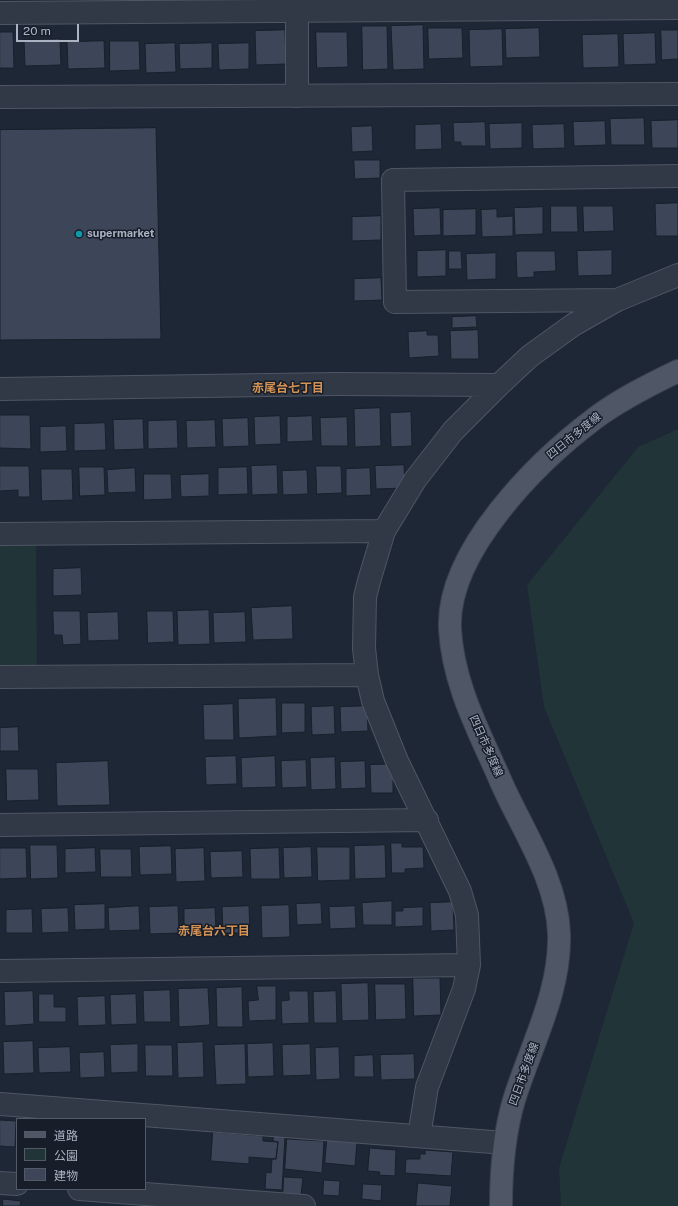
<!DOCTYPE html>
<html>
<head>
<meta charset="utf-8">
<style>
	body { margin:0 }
	#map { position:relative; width:678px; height:1206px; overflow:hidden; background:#1e2735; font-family:"Public Sans","Noto Sans JP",sans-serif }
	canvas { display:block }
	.legend { position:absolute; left:16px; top:1118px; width:130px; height:72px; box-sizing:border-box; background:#171e2a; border:1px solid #525a67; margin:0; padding:5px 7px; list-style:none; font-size:12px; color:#abb3c3 }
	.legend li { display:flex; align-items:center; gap:8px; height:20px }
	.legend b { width:20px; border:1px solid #525a67 }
	.scale { position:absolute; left:16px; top:24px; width:63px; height:18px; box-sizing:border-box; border:2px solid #abb3c3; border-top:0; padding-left:5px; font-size:12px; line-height:14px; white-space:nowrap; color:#abb3c3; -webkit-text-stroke:3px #171e2a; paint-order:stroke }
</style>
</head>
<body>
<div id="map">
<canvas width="678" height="1206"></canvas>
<ul class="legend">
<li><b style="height:5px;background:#4f5766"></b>道路</li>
<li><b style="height:11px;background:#213437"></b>公園</li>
<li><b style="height:11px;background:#3c4658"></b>建物</li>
</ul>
<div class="scale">20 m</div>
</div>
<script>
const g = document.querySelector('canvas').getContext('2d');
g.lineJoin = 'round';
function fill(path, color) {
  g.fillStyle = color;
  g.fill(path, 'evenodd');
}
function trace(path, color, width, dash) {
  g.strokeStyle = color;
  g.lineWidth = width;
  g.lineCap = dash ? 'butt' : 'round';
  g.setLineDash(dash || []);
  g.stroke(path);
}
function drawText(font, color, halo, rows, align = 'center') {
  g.font = font + ' "Public Sans","Noto Sans JP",sans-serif';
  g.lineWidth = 3;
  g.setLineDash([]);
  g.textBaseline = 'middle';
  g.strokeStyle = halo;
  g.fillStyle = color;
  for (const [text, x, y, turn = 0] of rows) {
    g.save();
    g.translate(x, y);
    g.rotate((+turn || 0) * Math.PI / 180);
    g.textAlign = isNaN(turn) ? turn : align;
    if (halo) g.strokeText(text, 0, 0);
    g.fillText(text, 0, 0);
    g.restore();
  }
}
const green = new Path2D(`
	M678 429V1206H561L559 1168 634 923 544 707 527 585 638 447Z
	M36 542 37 670 0 669V543Z`);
const building = new Path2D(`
	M423 25 424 69 393 70 391 26Z
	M362 26H387L388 69 363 70Z
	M428 28H462L463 58 429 59Z
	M539 28 540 57 506 58 505 29Z
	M502 29 503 66 470 67 469 30Z
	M285 30 286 64 256 65 255 31Z
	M661 30H678V59L662 60Z
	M0 32H13L14 68H0Z
	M316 32H347L348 67 317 68Z
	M655 33 656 64 624 65 623 34Z
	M618 34 619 67 583 68 582 35Z
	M60 39 61 65 25 66 24 40Z
	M104 41 105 68 68 69 67 42Z
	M110 41H139L140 70 110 71Z
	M175 43 176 72 146 73 145 44Z
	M212 43V68L180 69 179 44Z
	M249 43V69L219 70 218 44Z
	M644 118 645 145H611L610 119Z
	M678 120V148H652L651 121Z
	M605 121 606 145 574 146 573 122Z
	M485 122 486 146H461V142H454L453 123Z
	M522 123V148L490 149 489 124Z
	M441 124 442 149 415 150V125Z
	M564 124 565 148 533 149 532 125Z
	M372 126 373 151 352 152 351 127Z
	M156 128 161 339 0 340V130Z
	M354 160H380V178L355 179Z
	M678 203V236H656L655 204Z
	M551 206H577L578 232H551Z
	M583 206H613L614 231 584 232Z
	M543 207V234L515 235 514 208Z
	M440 208 441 235 414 236 413 209Z
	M476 209V235L443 236V210Z
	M497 209V217L513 216V236L482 237 481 210Z
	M381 216V240L352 241V217Z
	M446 250V276L417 277V251Z
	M612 250V275L578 276 577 251Z
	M449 251H461L462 269H449Z
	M520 251H555L556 271 534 272V277L517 278 516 252Z
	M496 253V279L467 280 466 254Z
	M381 278 382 300 354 301V279Z
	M476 316 477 327 452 328V317Z
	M478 330 479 359H451L450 331Z
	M427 331V335H438L439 356 409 358 408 332Z
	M380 408 381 446 355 447 354 409Z
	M411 412 412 446 391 447 390 413Z
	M0 415H30L31 449 0 448Z
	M280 416 281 444 255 445 254 417Z
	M312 416 313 441 287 442V417Z
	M347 417 348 446H321L320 418Z
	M248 418 249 446 223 447 222 419Z
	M143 419 144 449 114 450 113 420Z
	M177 420 178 448 148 449V421Z
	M215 420 216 447 187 448 186 421Z
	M105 423 106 450 74 451V424Z
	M66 426 67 451 40 452V427Z
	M277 465 278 494 252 495 251 466Z
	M404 465 405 488 376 489 375 466Z
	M0 466H29L30 497H18V490L0 491Z
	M316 466H341L342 493 317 494Z
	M79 467H104L105 495 80 496Z
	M247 467 248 494 218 495V468Z
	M135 468 136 492 108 493 107 470Z
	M370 468 371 495 346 496V469Z
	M41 469H72L73 500 42 501Z
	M307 470 308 494 283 495 282 471Z
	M144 474H171L172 499 144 500Z
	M209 474V496L181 497 180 475Z
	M81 568 82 595 53 596V569Z
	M292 606 293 639 253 640 251 608Z
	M209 610 210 644 178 645 177 611Z
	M53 611H80L81 644 63 645 62 635H54Z
	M147 611H173L174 642 148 643Z
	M118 612 119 640 88 641 87 613Z
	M245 612 246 642 214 643 213 613Z
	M276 698 277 736 239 738 238 699Z
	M282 703H305V732L282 733Z
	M233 704 234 740H204L203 705Z
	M334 706 335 734 312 735 311 707Z
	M367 706 368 731 341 732 340 707Z
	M18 727 19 751H0V728Z
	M236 756 237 784 206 785 205 757Z
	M275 756 276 787 242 788 241 758Z
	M335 757 336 789 311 790 310 758Z
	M306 760 307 787 282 788 281 761Z
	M108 761 110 805 57 806 56 763Z
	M365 761 366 788 341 789 340 762Z
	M393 764V793H371L370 765Z
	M6 769H38L39 800 7 801Z
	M391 843H402V847H423L424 868 405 869V873H392Z
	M30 845H57L58 878 31 879Z
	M385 845 386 878 355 879 354 846Z
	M171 846 172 874 140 875 139 847Z
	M311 847 312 877 284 878 283 848Z
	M317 847H350V880L318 881Z
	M0 848H26L27 878 0 879Z
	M95 848 96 872 65 873V849Z
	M204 848 205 881 176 882 175 849Z
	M279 848 280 879H251L250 849Z
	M100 849H131L132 877H101Z
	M242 851 243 877 211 878 210 852Z
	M392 901V925H363L362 903Z
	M453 902 454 930 431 931 430 903Z
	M321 903 322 924 297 925 296 904Z
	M105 904V929L75 930 74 905Z
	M289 905 290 937 262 938 261 906Z
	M139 906 140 930 109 931 108 908Z
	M178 906 179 933 150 934 149 907Z
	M249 906 250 933H223L222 907Z
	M355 906 356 928 330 929 329 907Z
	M423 907V926L395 927V911H403V908Z
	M68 908 69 932 42 933 41 909Z
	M215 908 216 929 184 930V909Z
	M32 909 33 933H6V910Z
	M413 978H440L441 1015 414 1016Z
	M368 983 369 1020 342 1021 341 984Z
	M375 984H405L406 1019 376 1020Z
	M257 986H276V1020L249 1021 248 1001 258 1000Z
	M242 987 243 1027H217L216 988Z
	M208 988 210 1025 179 1027 178 989Z
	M170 990 171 1022H144L143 991Z
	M33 991 34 1024 5 1026 4 992Z
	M289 991H308L309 1023 282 1024 281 1001 289 1000Z
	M336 991 337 1023H314L313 992Z
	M39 994H54V1007H66V1022H39Z
	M136 994 137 1024 111 1025 110 995Z
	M105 996 106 1025 78 1026 77 997Z
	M33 1041 34 1073 4 1074 3 1042Z
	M203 1042 204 1077 178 1078 177 1043Z
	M273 1043 274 1076 248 1077 247 1044Z
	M138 1044V1072L111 1073 110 1045Z
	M245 1044 246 1084 216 1085 214 1045Z
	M310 1044 311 1075 283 1076 282 1045Z
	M145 1045H172L173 1076H146Z
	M70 1047 71 1072 39 1073 38 1048Z
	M339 1047 340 1079 316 1080 315 1048Z
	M104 1052 105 1077 80 1078 79 1053Z
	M414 1054 415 1079 381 1080 380 1055Z
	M373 1055 374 1077H354V1056Z
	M0 1120 16 1121 15 1147 0 1146Z
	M213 1132 263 1136V1141L278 1142 276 1159 249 1157V1164L211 1161Z
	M274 1136 285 1137 282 1190 265 1189 266 1172 271 1173 272 1159H276L278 1142 273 1141Z
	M287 1139 324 1141 322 1173 285 1169Z
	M327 1139 357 1142 355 1166 325 1163Z
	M370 1148 396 1150 395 1176 379 1175 380 1172 368 1171Z
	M425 1150 453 1152 451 1176 405 1173 406 1159H420V1154H425Z
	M284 1177 303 1178 301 1195 283 1193Z
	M324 1180 340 1181 339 1196 323 1195Z
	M418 1183 452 1186 450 1206H416Z
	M363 1184 382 1185 381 1201 362 1199Z
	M3 1199 21 1201 20 1206H3Z`);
const minor = new Path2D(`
	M0 13 678 8
	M297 96V0
	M616 300 395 302 393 180 678 176
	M0 389 337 384 499 385
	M0 534 384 531
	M0 677 367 675
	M0 825 427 820
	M0 971 469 965
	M0 1104 505 1143
	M419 1136 427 1087 464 989 469 965 467 915 460 891 397 761 373 701 367 675 364 648 365 597 369 581 384 531 415 480 453 431 499 385 530 356 573 325 617 300 678 275
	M0 1183 17 1184
	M79 1189 304 1206`);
const tertiary = new Path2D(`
	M0 97 678 94`);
const primary = new Path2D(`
	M501 1206C501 1171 504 1134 514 1100 531 1045 561 992 559 933 557 880 523 831 502 784 480 733 453 685 450 629 446 552 537 462 594 419 619 400 649 385 678 371`);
const markers = [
	[79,234,4,"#0f9aa8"]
];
const poiNames = [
	["supermarket",87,234]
];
const streetNames = [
	["四日市多度線",574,436,-39],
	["四日市多度線",486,746,66],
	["四日市多度線",524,1074,-70]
];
const neighbourhoodNames = [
	["赤尾台七丁目",288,388],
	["赤尾台六丁目",214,931]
];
fill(green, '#213437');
fill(building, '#3c4658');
trace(building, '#19202c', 1);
trace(minor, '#4f5664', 24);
trace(tertiary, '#4f5664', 24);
trace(primary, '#3b424f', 24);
trace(minor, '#313946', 22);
trace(tertiary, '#313946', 22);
trace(primary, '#4f5766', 22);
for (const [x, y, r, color] of markers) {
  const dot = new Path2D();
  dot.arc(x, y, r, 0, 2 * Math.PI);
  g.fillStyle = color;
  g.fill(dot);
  trace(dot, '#171e2a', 1.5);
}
drawText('bold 11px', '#abb3c3', '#171e2a', poiNames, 'left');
drawText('11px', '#abb3c3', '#171e2a', streetNames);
drawText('bold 12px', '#d49355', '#171e2a', neighbourhoodNames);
</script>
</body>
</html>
